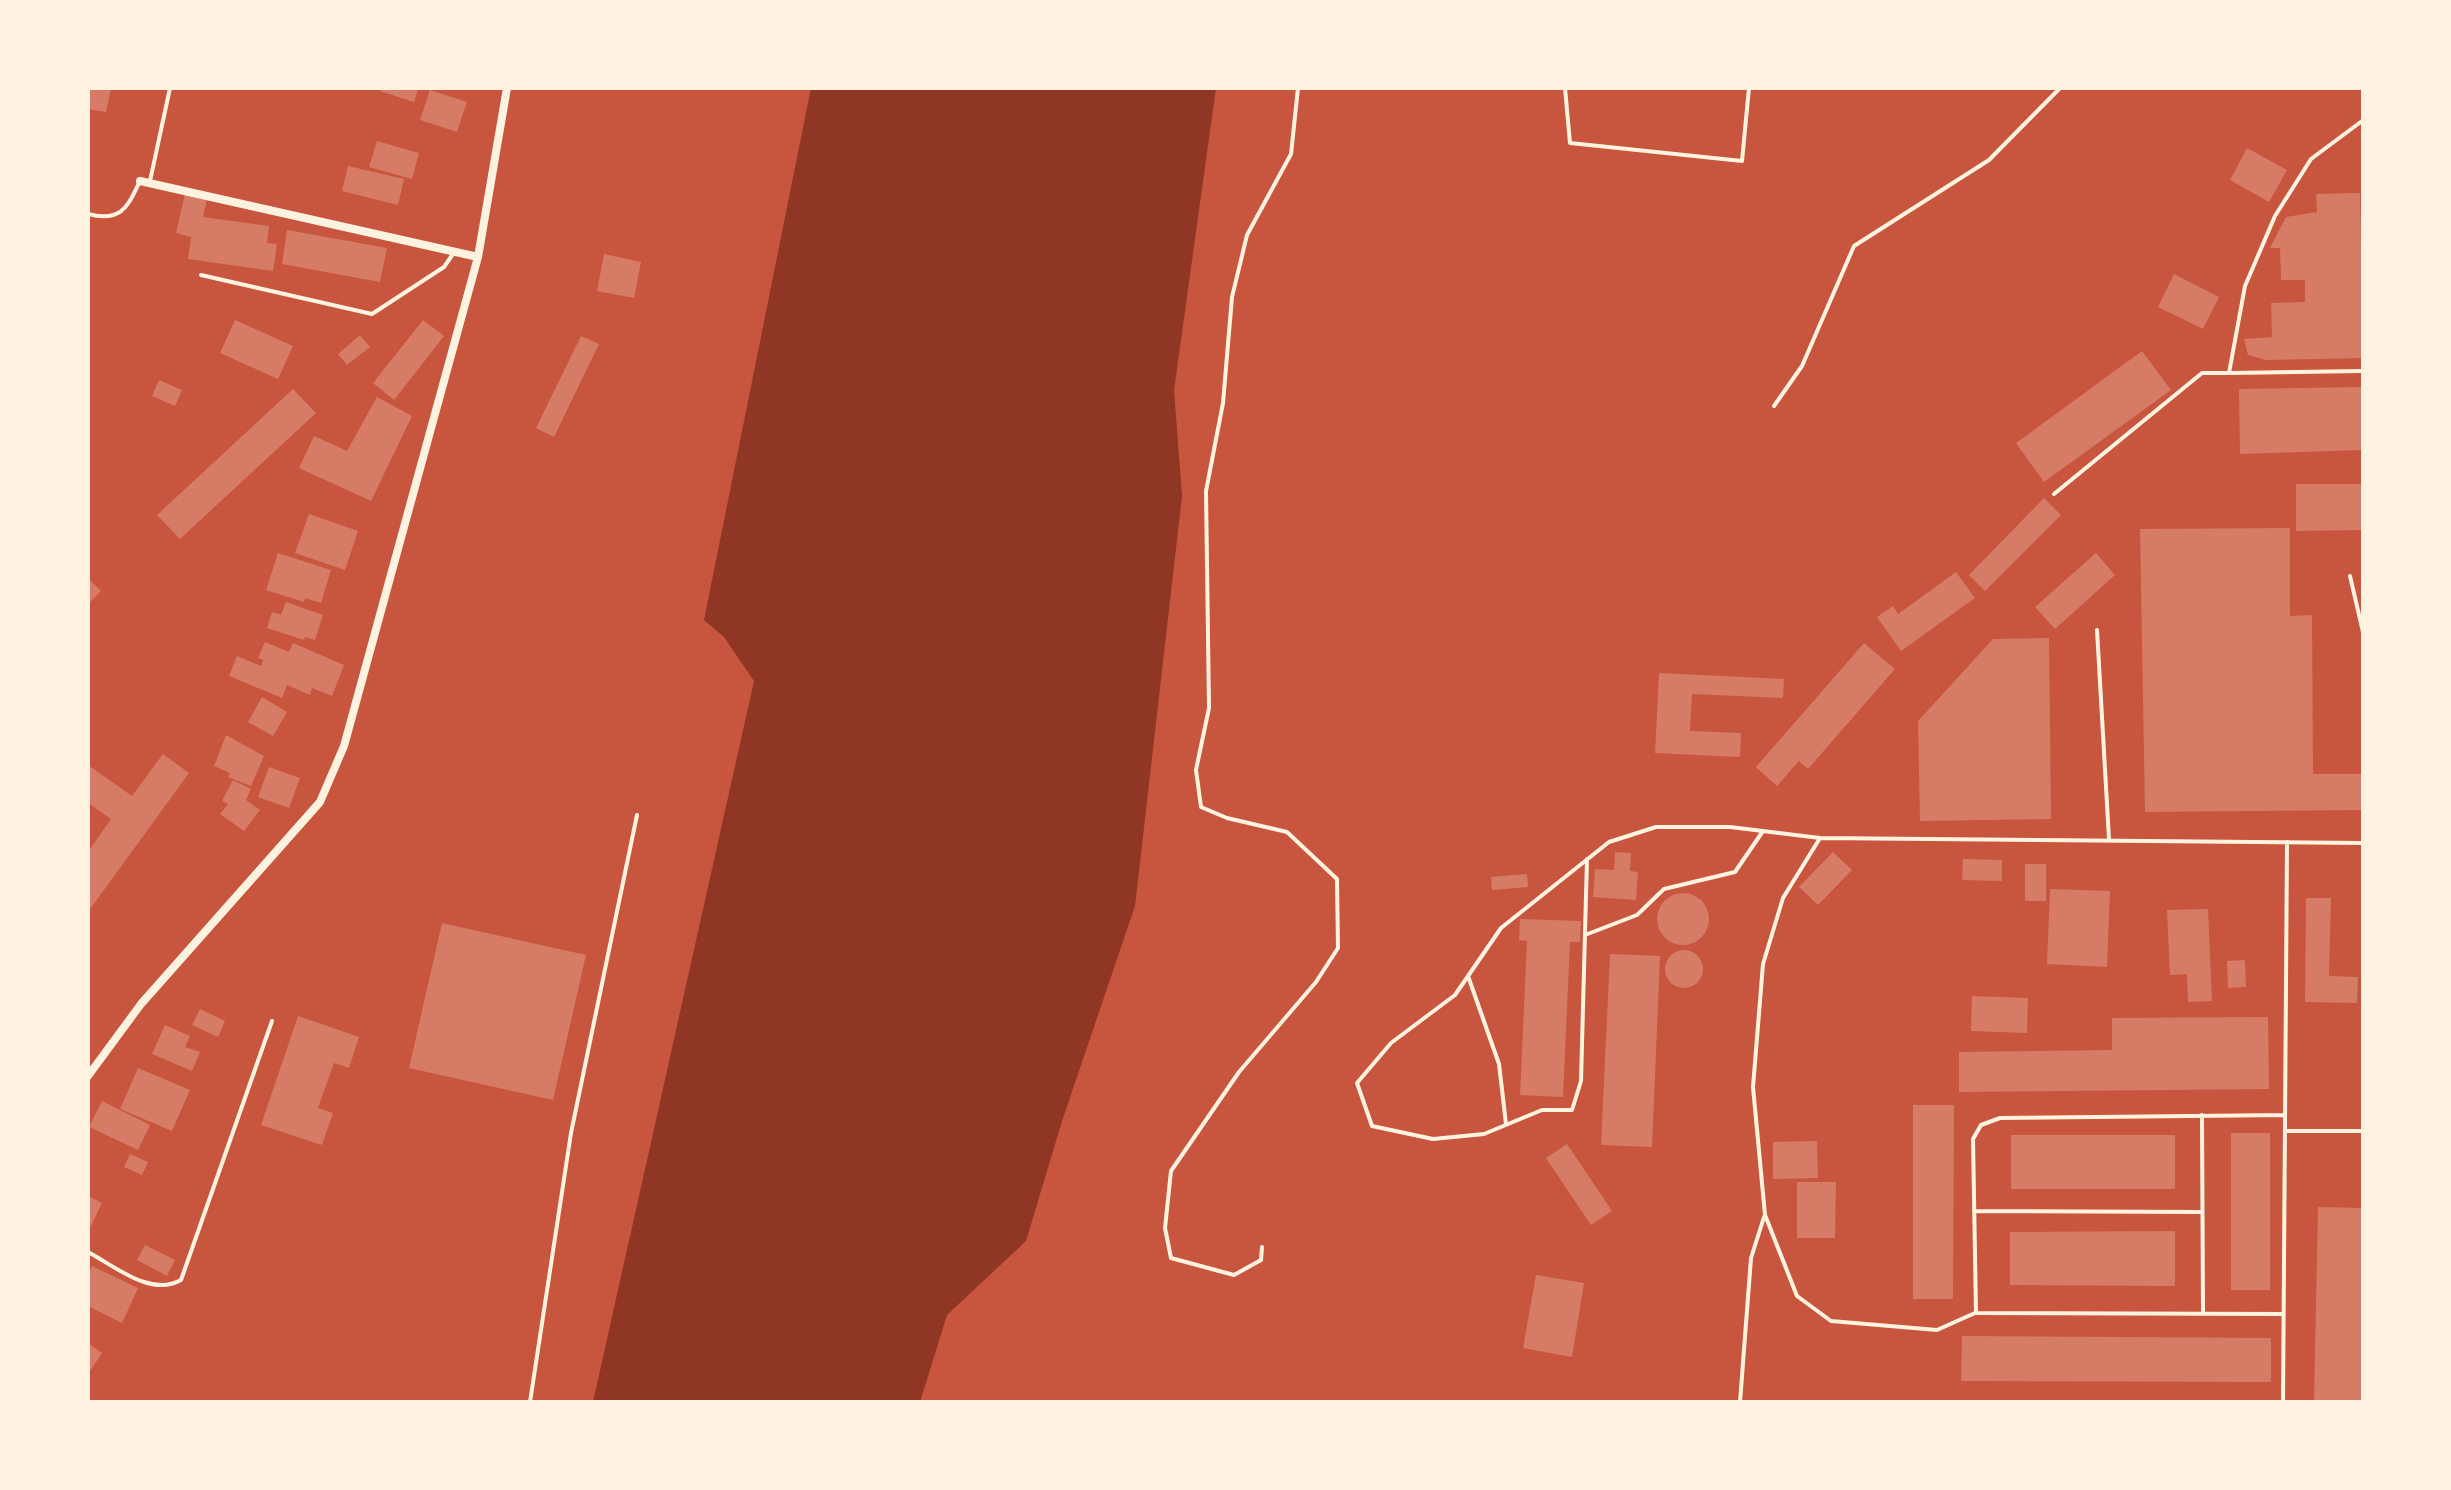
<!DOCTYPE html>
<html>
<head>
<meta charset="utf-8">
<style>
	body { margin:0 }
	#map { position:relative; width:2451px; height:1490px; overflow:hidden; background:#c8553d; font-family:Poppins,sans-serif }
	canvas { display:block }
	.frame { position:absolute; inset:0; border:90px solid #fff3e0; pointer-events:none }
</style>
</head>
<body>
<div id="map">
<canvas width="2451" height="1490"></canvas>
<div class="frame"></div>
</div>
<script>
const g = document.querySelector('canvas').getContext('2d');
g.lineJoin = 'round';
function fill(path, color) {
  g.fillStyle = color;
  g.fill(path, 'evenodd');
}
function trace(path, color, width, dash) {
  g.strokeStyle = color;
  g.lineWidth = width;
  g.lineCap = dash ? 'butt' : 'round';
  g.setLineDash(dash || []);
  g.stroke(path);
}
const water = new Path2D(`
	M811 88H1216L1174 390 1182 496 1135 906 1062 1121 1026 1241 947 1315 920 1402H593L754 681 724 637 704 620Z`);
const building = new Path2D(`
	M88 88H111L106 112 88 109Z
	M381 88H418L414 102 380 91Z
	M430 90 467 102 457 132 420 120Z
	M377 141 419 153 412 179 369 167Z
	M2247 148 2287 170 2269 202 2230 180Z
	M348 166 404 179 398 205 342 191Z
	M2360 193 2363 358 2266 360 2248 355 2244 339 2272 337 2271 303 2305 302V280H2281L2280 248H2270L2286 217 2317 212 2316 194Z
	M185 194 207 199 203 217 269 226 267 243 277 244 273 271 188 259 191 237 176 233Z
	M287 230 387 248 380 282 282 264Z
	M604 254 641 262 634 298 597 291Z
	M2174 274 2219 297 2203 329 2158 307Z
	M235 320 293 346 278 379 220 353Z
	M423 320 444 336 394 400 373 383Z
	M360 335 370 347 347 365 338 354Z
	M581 336 599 344 554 437 536 428Z
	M2142 351 2171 390 2044 482 2016 443Z
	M159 380 182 390 175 406 152 396Z
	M2363 387V450L2240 454 2239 389Z
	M293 389 316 413 180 539 157 515Z
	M377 397 412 416 371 501 299 468 314 436 347 451Z
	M2296 484H2363V530L2296 531Z
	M2044 498 2061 515 1985 591 1969 575Z
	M309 514 358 531 345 570 295 553Z
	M2290 528V616L2312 615 2313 774H2363V810L2145 812 2140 529Z
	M278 553 331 570 321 603 305 598 304 602 266 590Z
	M2096 553 2115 575 2055 629 2035 607Z
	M1956 572 1975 598 1901 651 1877 617 1893 606 1898 614Z
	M88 578 101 591 90 602 88 600Z
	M286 602 323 615 315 640 305 637 304 640 267 628 272 612 281 615Z
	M2049 638 2051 819 1920 821 1918 721 1993 639Z
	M265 642 289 652 293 643 344 665 332 696 312 688 310 695 287 685 282 698 229 676 237 656 261 666 263 660 258 658Z
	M1864 643 1895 669 1808 769 1799 761 1777 786 1756 767Z
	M1659 673 1784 679 1783 698 1692 694 1690 731 1741 733 1740 757 1655 753Z
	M262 697 287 712 273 736 248 722Z
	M226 735 264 756 251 786 228 777 230 773 214 766Z
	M163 754 189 773 88 912V852L111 819 88 803V765L132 796Z
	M269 767 300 778 289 808 258 797Z
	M233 780 251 789 246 800 260 810 244 831 220 814 228 804 222 801Z
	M1615 852 1631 853 1630 871 1638 872 1636 900 1593 897 1595 869 1614 870Z
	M1833 852 1852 870 1818 905 1799 887Z
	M1963 859 2002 860V881L1962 880Z
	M2025 864H2046V901H2025Z
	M1527 874 1528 887 1492 890 1491 877Z
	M2050 889 2110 891 2107 967 2047 964Z
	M1657 919a26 26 0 1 1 52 0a26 26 0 1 1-52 0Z
	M2306 898H2331L2329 976 2358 977 2357 1003 2305 1002Z
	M2208 909 2212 1001 2188 1002 2187 974 2170 975 2167 910Z
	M1520 919 1581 921 1580 942H1570L1563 1097 1520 1095 1527 941 1519 940Z
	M442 923 586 955 553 1100 409 1068Z
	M1665 969a19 19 0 1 1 38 0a19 19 0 1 1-38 0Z
	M1610 954 1660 956 1652 1147 1601 1145Z
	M2245 960 2246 987 2228 988 2227 961Z
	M1972 996 2028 998 2027 1033 1971 1031Z
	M200 1009 225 1021 218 1037 192 1025Z
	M298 1016 359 1037 349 1068 334 1063 318 1108 333 1113 322 1145 261 1125Z
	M2268 1017 2269 1089 1959 1092V1052L2112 1050V1018Z
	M165 1025 190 1036 185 1047 200 1052 192 1071 152 1054Z
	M138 1068 190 1090 172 1131 120 1109Z
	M102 1101 150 1125 138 1150 89 1127Z
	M1913 1105H1954L1953 1299H1913Z
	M2231 1133H2270V1290H2231Z
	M2011 1135H2175V1189H2011Z
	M1817 1141 1818 1178 1773 1179V1142Z
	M1567 1144 1612 1211 1591 1225 1546 1158Z
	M130 1154 148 1162 142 1175 124 1167Z
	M1797 1182H1836L1835 1238H1797Z
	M88 1196 102 1203 88 1232Z
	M2318 1207 2363 1208V1402H2314Z
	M2175 1231V1286L2010 1285V1232Z
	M145 1245 175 1260 167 1276 137 1260Z
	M92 1266 138 1288 122 1323 88 1306V1275Z
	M1536 1275 1584 1283 1572 1357 1523 1348Z
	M1962 1336 2271 1338V1382L1961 1381Z
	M88 1343 102 1353 88 1374Z`);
const path = new Path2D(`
	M1774 406 1802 366 1854 246 1989 160 2060 88
	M1262 1247 1261 1260 1234 1275 1171 1258 1165 1228 1171 1171 1239 1072 1316 982 1338 948 1337 879 1287 832 1227 818 1201 807 1196 770 1209 708 1206 491 1223 403 1232 297 1247 235 1291 154 1298 88`);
const service = new Path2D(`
	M1565 88 1570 143 1742 161 1749 88
	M150 181 170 88
	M88 214C123 223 128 205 140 181
	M201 275 372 314 444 267 455 251
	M2229 373 2363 371
	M2054 494 2202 373H2229L2245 286 2275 216 2311 159 2362 121
	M2350 576 2363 632
	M2097 630 2109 839
	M1820 838 1783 898 1763 964 1753 1087 1765 1215 1797 1296 1831 1321 1937 1330 1975 1313
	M1587 859 1581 1081 1572 1110H1542L1484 1134 1433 1139 1372 1126 1357 1083 1391 1043 1455 995 1501 928 1609 842 1656 827H1730L1820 838 2363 843
	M1585 935 1637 915 1664 889 1735 872 1763 831
	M1468 976 1499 1064 1506 1124
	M2202 1115 2203 1313
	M2285 1131H2363
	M1974 1211 2202 1212
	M88 1252C116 1267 151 1297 181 1280L272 1021
	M2283 1314 1976 1313 1973 1139 1981 1125 2000 1118 2285 1115
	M530 1402 571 1133 637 815
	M1740 1402 1751 1258 1764 1217
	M2283 1402 2287 842`);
const minor = new Path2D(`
	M140 181 478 257
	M88 1076 141 1004 320 802 344 746 478 257 507 88`);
fill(water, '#8f3625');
fill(building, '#d67c66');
trace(path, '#fff3e0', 4);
trace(service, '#fff3e0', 4);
trace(minor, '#fff3e0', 8);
</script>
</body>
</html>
